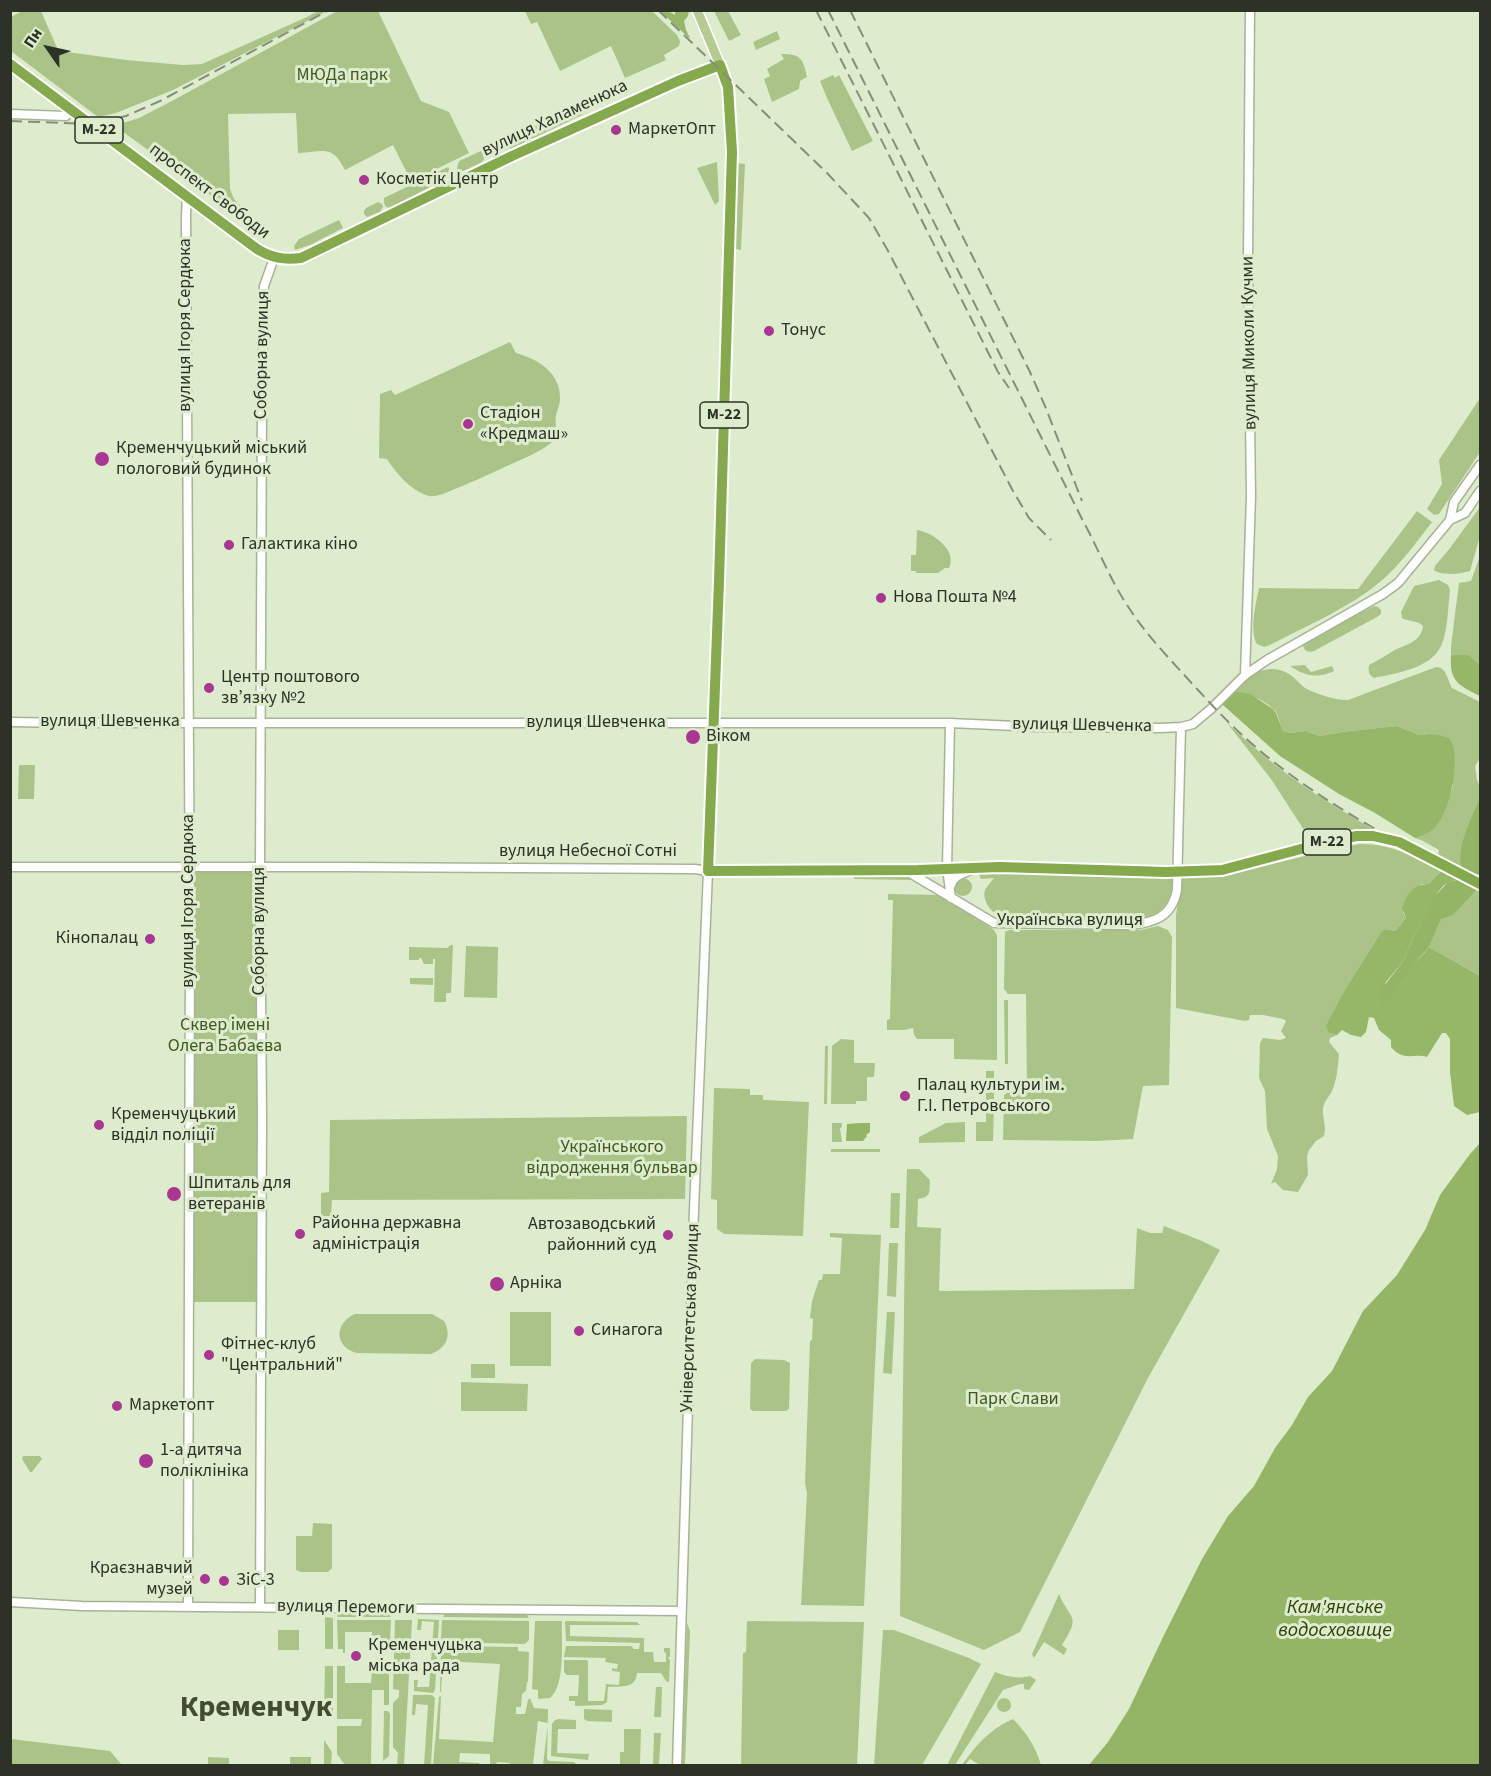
<!DOCTYPE html>
<html>
<head>
<meta charset="utf-8">
<style>
	body { margin:0 }
	#map { position:relative; width:1491px; height:1776px; overflow:hidden; background:#deecce; font-family:"Source Sans 3",sans-serif }
	canvas { display:block }
	.frame { position:absolute; inset:0; border:12px solid #2d3226; pointer-events:none }
	.north { position:absolute; left:18px; top:18px; width:60px; height:60px; -webkit-text-stroke:4px #deecce; paint-order:stroke; rotate:304deg; font-size:16px; font-weight:700; line-height:24px; text-align:center; color:#2d3226 }
	.north::after { content:''; display:block; margin:auto; width:21px; height:27px; background:#2d3226; clip-path:polygon(50% 0,100% 100%,50% 72%,0 100%) }
</style>
</head>
<body>
<div id="map">
<canvas width="1491" height="1776"></canvas>
<div class="frame"></div>
<div class="north">Пн</div>
</div>
<script>
const g = document.querySelector('canvas').getContext('2d');
g.lineJoin = 'round';
function fill(path, color) {
  g.fillStyle = color;
  g.fill(path, 'evenodd');
}
function trace(path, color, width, dash) {
  g.strokeStyle = color;
  g.lineWidth = width;
  g.lineCap = dash ? 'butt' : 'round';
  g.setLineDash(dash || []);
  g.stroke(path);
}
function drawText(font, color, halo, rows, align = 'center') {
  g.font = font + ' "Source Sans 3",sans-serif';
  g.lineWidth = 6;
  g.setLineDash([]);
  g.textBaseline = 'middle';
  g.strokeStyle = halo;
  g.fillStyle = color;
  for (const [text, x, y, turn = 0] of rows) {
    g.save();
    g.translate(x, y);
    g.rotate((+turn || 0) * Math.PI / 180);
    g.textAlign = isNaN(turn) ? turn : align;
    if (halo) g.strokeText(text, 0, 0);
    g.fillText(text, 0, 0);
    g.restore();
  }
}
const green = new Path2D(`
	M339 10 378 11 421 101 449 112 469 153 416 179 412 180 409 177 393 145 345 170C332 144 324 152 298 153L296 113 228 114 230 189 234 199 244 210 243 215 239 216 119 129 120 124 139 118 170 102Z
	M22 11H41L58 50 60 51 126 60 183 65 202 64 307 17 318 11H327L173 90 116 113 98 117 11 51V17Z
	M525 11H652L677 35 680 41 679 46 664 55 666 60 625 78 611 46 560 71 537 22 531 24Z
	M714 11H728L741 35 729 41Z
	M777 31 780 39 756 50 753 42Z
	M781 54C801 54 803 58 807 77L800 81 799 89 772 102 764 79 770 76 767 69 784 59Z
	M833 75 835 78 839 75 873 141 852 151 827 98 820 81Z
	M587 103V110L582 115 513 148 503 150 493 145Z
	M483 150 484 159 482 162 459 173 457 168 459 161Z
	M717 162 719 201 715 205 697 168Z
	M738 163 745 164 741 250 736 249 734 243Z
	M448 167 454 175 389 208 385 206 384 202V198Z
	M378 202 382 204 383 207 380 212 367 217 364 214V211L366 208Z
	M339 220 343 228 310 245 295 250 294 246 299 239Z
	M510 342 516 353C538 359 561 373 560 399 560 405 557 410 556 416 554 425 560 436 552 442 539 453 522 459 507 466 486 476 465 485 443 494 439 495 433 497 429 496 411 491 396 473 387 459L379 458 380 394 391 390 395 395Z
	M1480 398V452L1439 514 1434 515 1427 509 1442 484 1439 460Z
	M1480 507V536L1470 571C1460 574 1442 576 1434 570L1435 566 1450 548Z
	M1417 511 1432 522C1416 543 1400 565 1380 582 1349 608 1306 626 1270 645L1264 647 1257 644C1249 631 1256 603 1259 588L1358 589Z
	M917 530C932 532 958 550 949 568H945L938 573H916V571H911V555H916Z
	M1480 556V665L1469 655 1451 656V646L1459 583 1471 581Z
	M1439 580 1448 585 1450 590C1448 606 1448 632 1441 646 1430 669 1396 673 1374 678 1369 675 1368 671 1369 665 1377 661 1386 655 1395 650 1407 644 1421 642 1423 626 1417 620 1409 622 1402 618L1401 612 1414 586Z
	M1374 606 1378 607 1381 610V614L1377 617 1314 651C1308 653 1303 651 1303 644L1340 623Z
	M1305 665 1311 672 1332 666 1334 671C1317 679 1305 676 1290 666Z
	M1436 667C1447 667 1447 680 1452 688L1480 702V758L1475 766 1477 780 1480 787V875L1462 869 1438 857 1439 850 1423 841 1415 838C1443 826 1444 814 1453 786L1428 734 1419 735 1397 726 1341 732 1320 736 1305 731 1290 733 1283 731C1280 725 1279 717 1276 712 1267 700 1245 693 1231 690 1247 676 1268 661 1289 674 1296 678 1301 686 1307 689 1320 695 1334 700 1348 700Z
	M1227 723C1248 742 1268 760 1291 777 1320 798 1351 816 1381 834L1313 844 1271 779Z
	M19 765H35L34 799H18Z
	M1361 844C1392 844 1415 857 1441 871L1429 884H1421L1403 912 1406 918 1395 931 1385 929 1381 932 1346 988 1329 1033 1337 1035 1330 1038 1329 1042 1339 1054C1338 1066 1337 1080 1332 1091 1329 1097 1324 1101 1323 1108 1322 1118 1327 1126 1324 1136L1316 1141 1309 1150 1307 1156 1308 1175 1298 1192 1283 1190 1275 1182 1271 1184 1277 1169 1278 1156 1267 1129 1265 1091 1259 1078 1260 1043 1263 1038 1280 1040 1286 1038 1281 1031 1286 1021 1283 1019 1263 1015H1250L1249 1020 1245 1021 1176 1008V915L1182 877 1224 876 1337 848Z
	M189 872H260L261 1302H189Z
	M1007 872 1173 876C1173 899 1164 915 1140 920H1006C996 917 981 903 985 890 987 886 991 882 994 878L981 879 978 873Z
	M854 876 911 877V880L854 879Z
	M954 887a9 9 0 1 1 18 0a9 9 0 1 1-18 0Z
	M1457 880 1480 892V976L1429 947 1381 995Z
	M888 894 940 895 994 930 997 935V1060L954 1059V1039H917L914 1035 913 1028 904 1030H887V1020L890 1019 893 900H888Z
	M1158 926 1168 930 1172 937 1169 1085 1143 1086 1133 1139 1097 1141 1003 1140 1004 1095 1008 1092 1027 1091 1026 994H1008L1004 989 1005 932 1009 930H1141Z
	M451 945H453L451 993H446V1002H434L435 959H433V964H424L421 958H419V960H409V947L447 948Z
	M466 946 498 947 497 998 464 997Z
	M410 978H433V985L410 984Z
	M1004 1000H1008V1064H1005Z
	M841 1039 854 1040V1063H875L874 1077H867V1101H856V1104H831L832 1046Z
	M825 1046H828L827 1104H824Z
	M986 1071H994V1102H986Z
	M714 1088 750 1089V1095H763V1100L809 1102 803 1236 724 1234 717 1229V1200L711 1199Z
	M986 1105H994L993 1141H976V1122H986Z
	M687 1116 685 1199 332 1200 331 1216H321V1193L329 1192 330 1120Z
	M965 1122V1142L919 1143V1137L946 1123Z
	M832 1123H842V1127L840 1128 842 1142H832Z
	M831 1149H880V1152H831Z
	M907 1169H919L930 1180C929 1192 932 1197 918 1199L917 1227 941 1228 939 1291 1134 1289 1137 1228 1150 1233H1162L1164 1226 1202 1241 1220 1250 1148 1378 1020 1632 984 1650 900 1616 905 1235Z
	M891 1193H900L899 1228H890Z
	M830 1233 881 1235 864 1606 801 1605 807 1493 805 1483 810 1341 812 1340 813 1319 810 1318 812 1301 819 1280H822L823 1274H840L842 1238 830 1237Z
	M889 1243H898L896 1297 887 1296Z
	M510 1312H551V1366H510Z
	M887 1312H895L892 1374 883 1373Z
	M355 1314H432L444 1321C452 1335 447 1348 431 1354L357 1353C334 1347 334 1323 355 1314Z
	M755 1359 784 1360 790 1363 789 1409 786 1411H753L750 1409 751 1363Z
	M471 1364H495V1378H471Z
	M461 1382 528 1384 527 1411H461Z
	M23 1456H40L42 1459 32 1472H30L22 1459Z
	M313 1523 332 1524V1568L328 1572H301L296 1570V1536H312Z
	M1059 1594C1070 1621 1082 1614 1062 1645L1067 1649 1064 1655 1044 1642 1034 1658 1032 1654Z
	M339 1613 389 1614 391 1617H337Z
	M445 1614 527 1615 529 1618 443 1617Z
	M325 1617 333 1618V1649H325Z
	M418 1619 439 1620 435 1690 433 1693 414 1691V1680H418L417 1687H429L434 1622 422 1621 421 1630H417Z
	M337 1620H391L390 1643 388 1644 372 1645V1632H345V1653H343V1649H338Z
	M395 1620H412L404 1765H397L398 1753 393 1747V1703L399 1697V1690L393 1689Z
	M442 1620 529 1621V1640L525 1644 443 1642 441 1639Z
	M535 1621H562C561 1641 566 1685 550 1698L538 1699V1690L532 1689Z
	M565 1621 637 1622 640 1625H570V1636L644 1638V1652H653L654 1662H666V1653L664 1652V1648H670V1657H668L669 1659 670 1660 669 1682 666 1681 661 1673H637C636 1689 621 1686 608 1687L607 1702 602 1705 575 1706V1701H569V1696H578L579 1675H567L564 1672V1660H587L588 1662V1701H604L606 1684 619 1685 620 1672 612 1671V1668L617 1669 618 1664 605 1662 606 1658 564 1657 566 1646H631L634 1649H639L640 1643 566 1641Z
	M747 1621 864 1622 857 1765H741L743 1653 746 1652Z
	M687 1623 690 1631 685 1765 682 1766Z
	M278 1630H299V1650H278Z
	M883 1630H894L969 1658 981 1664 922 1765H874Z
	M441 1646 518 1647V1651L529 1652 528 1682H527L526 1691 522 1694 521 1707H516V1714H525L528 1700 530 1698 534 1708 548 1709 547 1759 549 1761 574 1762 577 1765H543L548 1723 538 1721 533 1765H510V1763L497 1762 496 1765H490V1754L460 1753 459 1762 479 1763V1765H433L439 1697 441 1696 439 1739 493 1742 500 1664 443 1661 441 1692H440Z
	M325 1666H333V1717H324Z
	M337 1666H345V1683H371L372 1671H386L389 1674V1705H384V1690H372L371 1765H375H345L337 1754V1726H361L362 1719H337Z
	M995 1672C1007 1677 1019 1679 1030 1676L1036 1680 1029 1690 1024 1689V1684H1020L1003 1690 955 1765H947Z
	M656 1687H662L661 1717H654Z
	M413 1695H432L435 1698 431 1765H424L428 1705 416 1704 415 1715H412Z
	M997 1705a7 7 0 1 1 14 0a7 7 0 1 1-14 0Z
	M584 1709 612 1710V1722L587 1721 584 1719Z
	M384 1711H388L390 1714 389 1756 383 1761Z
	M558 1719 576 1720V1729H558L557 1753 589 1754 588 1760 551 1756 552 1724 554 1721Z
	M1013 1719C1026 1732 1036 1747 1041 1765H980L970 1759 965 1765H962C976 1745 990 1729 1013 1719Z
	M624 1729H641L640 1764H636L635 1765H620V1752H624Z
	M654 1733H661L659 1764H653Z
	M11 1739 110 1751 122 1765H11Z
	M324 1740 332 1752 331 1765H324Z
	M208 1757 229 1758V1765H208Z
	M290 1757H311V1765H290Z`);
const forest = new Path2D(`
	M660 11H668L675 15V11H689L688 16 684 21 686 30 690 38 688 37Z
	M1454 655H1469L1480 665V696C1460 686 1449 682 1451 656Z
	M1231 690 1250 694 1273 709 1276 713 1283 731 1290 733 1305 731 1320 736 1341 732 1397 726 1419 735 1428 734 1439 735 1449 738C1451 742 1454 746 1454 751 1457 773 1450 815 1432 830 1427 834 1420 836 1415 838L1375 813 1339 794 1280 756 1223 705 1221 702Z
	M1441 871 1457 880 1452 881 1444 885 1438 892 1413 938 1404 960 1386 982 1379 1004C1396 996 1403 981 1413 965 1418 959 1424 954 1429 947L1480 976V1112L1467 1115 1454 1106 1450 1072V1039L1446 1033H1442L1427 1057C1411 1053 1404 1062 1391 1047V1040L1379 1030 1374 1018 1369 1017 1366 1032 1361 1037 1351 1035 1342 1030 1337 1035 1329 1033 1326 1026 1346 988 1381 932 1385 929 1395 931 1406 918 1402 908C1407 894 1413 884 1429 884Z`);
const water = new Path2D(`
	M1480 798V875L1462 869C1455 849 1472 817 1480 798Z
	M1457 880 1476 890 1453 915 1441 919C1436 928 1434 937 1429 946 1425 953 1418 958 1414 965 1404 980 1395 995 1381 1007L1379 1004 1381 990 1404 960 1413 938 1435 896 1448 882Z
	M860 1123H870V1132L866 1135 867 1136 863 1141H846L847 1124Z
	M1480 1143V1765H1089L1108 1742 1129 1709 1163 1637 1202 1559 1228 1516 1254 1486 1275 1448 1292 1425 1308 1397 1332 1371 1363 1311 1397 1275 1425 1230 1440 1195 1470 1154Z`);
const secondary = new Path2D(`
	M10 114 66 116 71 110
	M187 196 186 216 190 939 188 1607
	M1450 520 1454 502 1480 465
	M1245 675 1251 496 1248 260 1250 10
	M10 722 71 723H950L1038 727 1160 728 1181 727 1193 724 1212 708 1245 675 1267 660 1383 594 1398 583 1450 520 1465 513 1480 491
	M950 723 947 868 951 898
	M10 867H341L695 869 708 871 694 1210 677 1766
	M905 870 994 923 1129 925C1154 923 1172 917 1177 890L1181 727
	M950 887C953 876 961 874 971 870
	M10 1602 82 1606 681 1611
	M260 1607 262 1117 260 867 262 402 264 286 274 258`);
const primary = new Path2D(`
	M697 10 720 65`);
const highway = new Path2D(`
	M10 64 257 249C272 258 283 260 301 258L512 156 678 81 720 65 728 87 732 152 719 581 708 871 918 870 1000 867 1166 872`);
const rail = new Path2D(`
	M658 10 827 173 869 218 887 249 1013 491 1029 518 1051 540
	M816 10 998 372 1009 388
	M828 10 1082 519C1098 548 1110 580 1129 608 1145 633 1167 656 1187 678 1208 701 1228 723 1251 743 1319 803 1400 843 1480 884
	M850 10 1030 372 1045 406 1082 501
	M10 121 90 124 126 116 160 101 329 10`);
const highwayBridge = new Path2D(`
	M1166 872 1222 870 1335 840 1357 836H1373L1399 842 1480 884`);
const markers = [
	[616,130,6,"#a93691"],
	[364,180,6,"#a93691"],
	[769,331,6,"#a93691"],
	[468,424,6,"#a93691"],
	[102,459,8,"#a93691"],
	[229,545,6,"#a93691"],
	[881,598,6,"#a93691"],
	[209,688,6,"#a93691"],
	[693,737,8,"#a93691"],
	[150,939,6,"#a93691"],
	[905,1096,6,"#a93691"],
	[99,1125,6,"#a93691"],
	[174,1194,8,"#a93691"],
	[300,1234,6,"#a93691"],
	[668,1235,6,"#a93691"],
	[497,1284,8,"#a93691"],
	[579,1331,6,"#a93691"],
	[209,1355,6,"#a93691"],
	[117,1406,6,"#a93691"],
	[146,1461,8,"#a93691"],
	[205,1579,6,"#a93691"],
	[224,1581,6,"#a93691"],
	[356,1656,6,"#a93691"]
];
const shields = [
	[99,130,48],
	[724,415,48],
	[1327,842,48]
];
const shieldNames = [
	["М-22",99,130],
	["М-22",724,415],
	["М-22",1327,842]
];
const parkNames = [
	["МЮДа парк",342,76],
	["Сквер імені",225,1026],
	["Олега Бабаєва",225,1047],
	["Українського",612,1148],
	["відродження бульвар",612,1169],
	["Парк Слави",1013,1400]
];
const streetNames = [
	["вулиця Халаменюка",555,119,-25],
	["проспект Свободи",209,192,37],
	["вулиця Ігоря Сердюка",186,325,-90],
	["вулиця Миколи Кучми",1250,343,-91],
	["Соборна вулиця",263,355,-89],
	["вулиця Шевченка",110,722],
	["вулиця Шевченка",596,723],
	["вулиця Шевченка",1082,726,1],
	["вулиця Небесної Сотні",588,852],
	["вулиця Ігоря Сердюка",189,901,-90],
	["Українська вулиця",1070,921],
	["Соборна вулиця",260,931,-90],
	["Університетська вулиця",691,1318,-88],
	["вулиця Перемоги",346,1608,1]
];
const poiNames = [
	["МаркетОпт",628,130],
	["Косметік Центр",376,180],
	["Тонус",781,331],
	["Стадіон",480,414],
	["«Кредмаш»",480,435],
	["Кременчуцький міський",116,449],
	["пологовий будинок",116,470],
	["Галактика кіно",241,545],
	["Нова Пошта №4",893,598],
	["Центр поштового",221,678],
	["зв’язку №2",221,699],
	["Віком",706,737],
	["Кінопалац",138,939,"right"],
	["Палац культури ім.",917,1086],
	["Г.І. Петровського",917,1107],
	["Кременчуцький",111,1115],
	["відділ поліції",111,1136],
	["Шпиталь для",188,1184],
	["ветеранів",188,1205],
	["Районна державна",312,1224],
	["адміністрація",312,1245],
	["Автозаводський",656,1225,"right"],
	["районний суд",656,1246,"right"],
	["Арніка",510,1284],
	["Синагога",591,1331],
	["Фітнес-клуб",221,1345],
	["\"Центральний\"",221,1366],
	["Маркетопт",129,1406],
	["1-а дитяча",160,1451],
	["поліклініка",160,1472],
	["Краєзнавчий",193,1569,"right"],
	["музей",193,1590,"right"],
	["ЗіС-3",236,1581],
	["Кременчуцька",368,1646],
	["міська рада",368,1667]
];
const waterNames = [
	["Кам'янське",1335,1609],
	["водосховище",1335,1632]
];
const townNames = [
	["Кременчук",256,1709]
];
fill(green, '#aac488');
fill(forest, '#96b768');
fill(water, '#94b565');
trace(secondary, '#a6b397', 11);
trace(primary, '#fff', 12);
trace(highway, '#fff', 14);
trace(secondary, '#fff', 8);
trace(primary, '#b6cb94', 9);
trace(highway, '#85a94d', 10);
trace(rail, '#848e79', 2, [12, 6]);
trace(highwayBridge, '#fff', 14, []);
trace(highwayBridge, '#85a94d', 10);
for (const [x, y, r, color] of markers) {
  const dot = new Path2D();
  dot.arc(x, y, r, 0, 2 * Math.PI);
  g.fillStyle = color;
  g.fill(dot);
  trace(dot, '#deecce', 2);
}
for (const [x, y, w] of shields) {
  const box = new Path2D();
  box.roundRect(x - w / 2, y - 13, w, 26, 4.5);
  g.fillStyle = '#deecce';
  g.fill(box);
  trace(box, '#2d3226', 1.5);
}
drawText('bold 16px', '#2d3226', null, shieldNames);
drawText('18px', '#42581f', '#deecce', parkNames);
drawText('18px', '#2d3226', '#deecce', streetNames);
drawText('18px', '#2d3226', '#deecce', poiNames, 'left');
drawText('italic 20px', '#2e4206', '#deecce', waterNames);
drawText('bold 30px', '#414c33', '#deecce', townNames);
</script>
</body>
</html>
